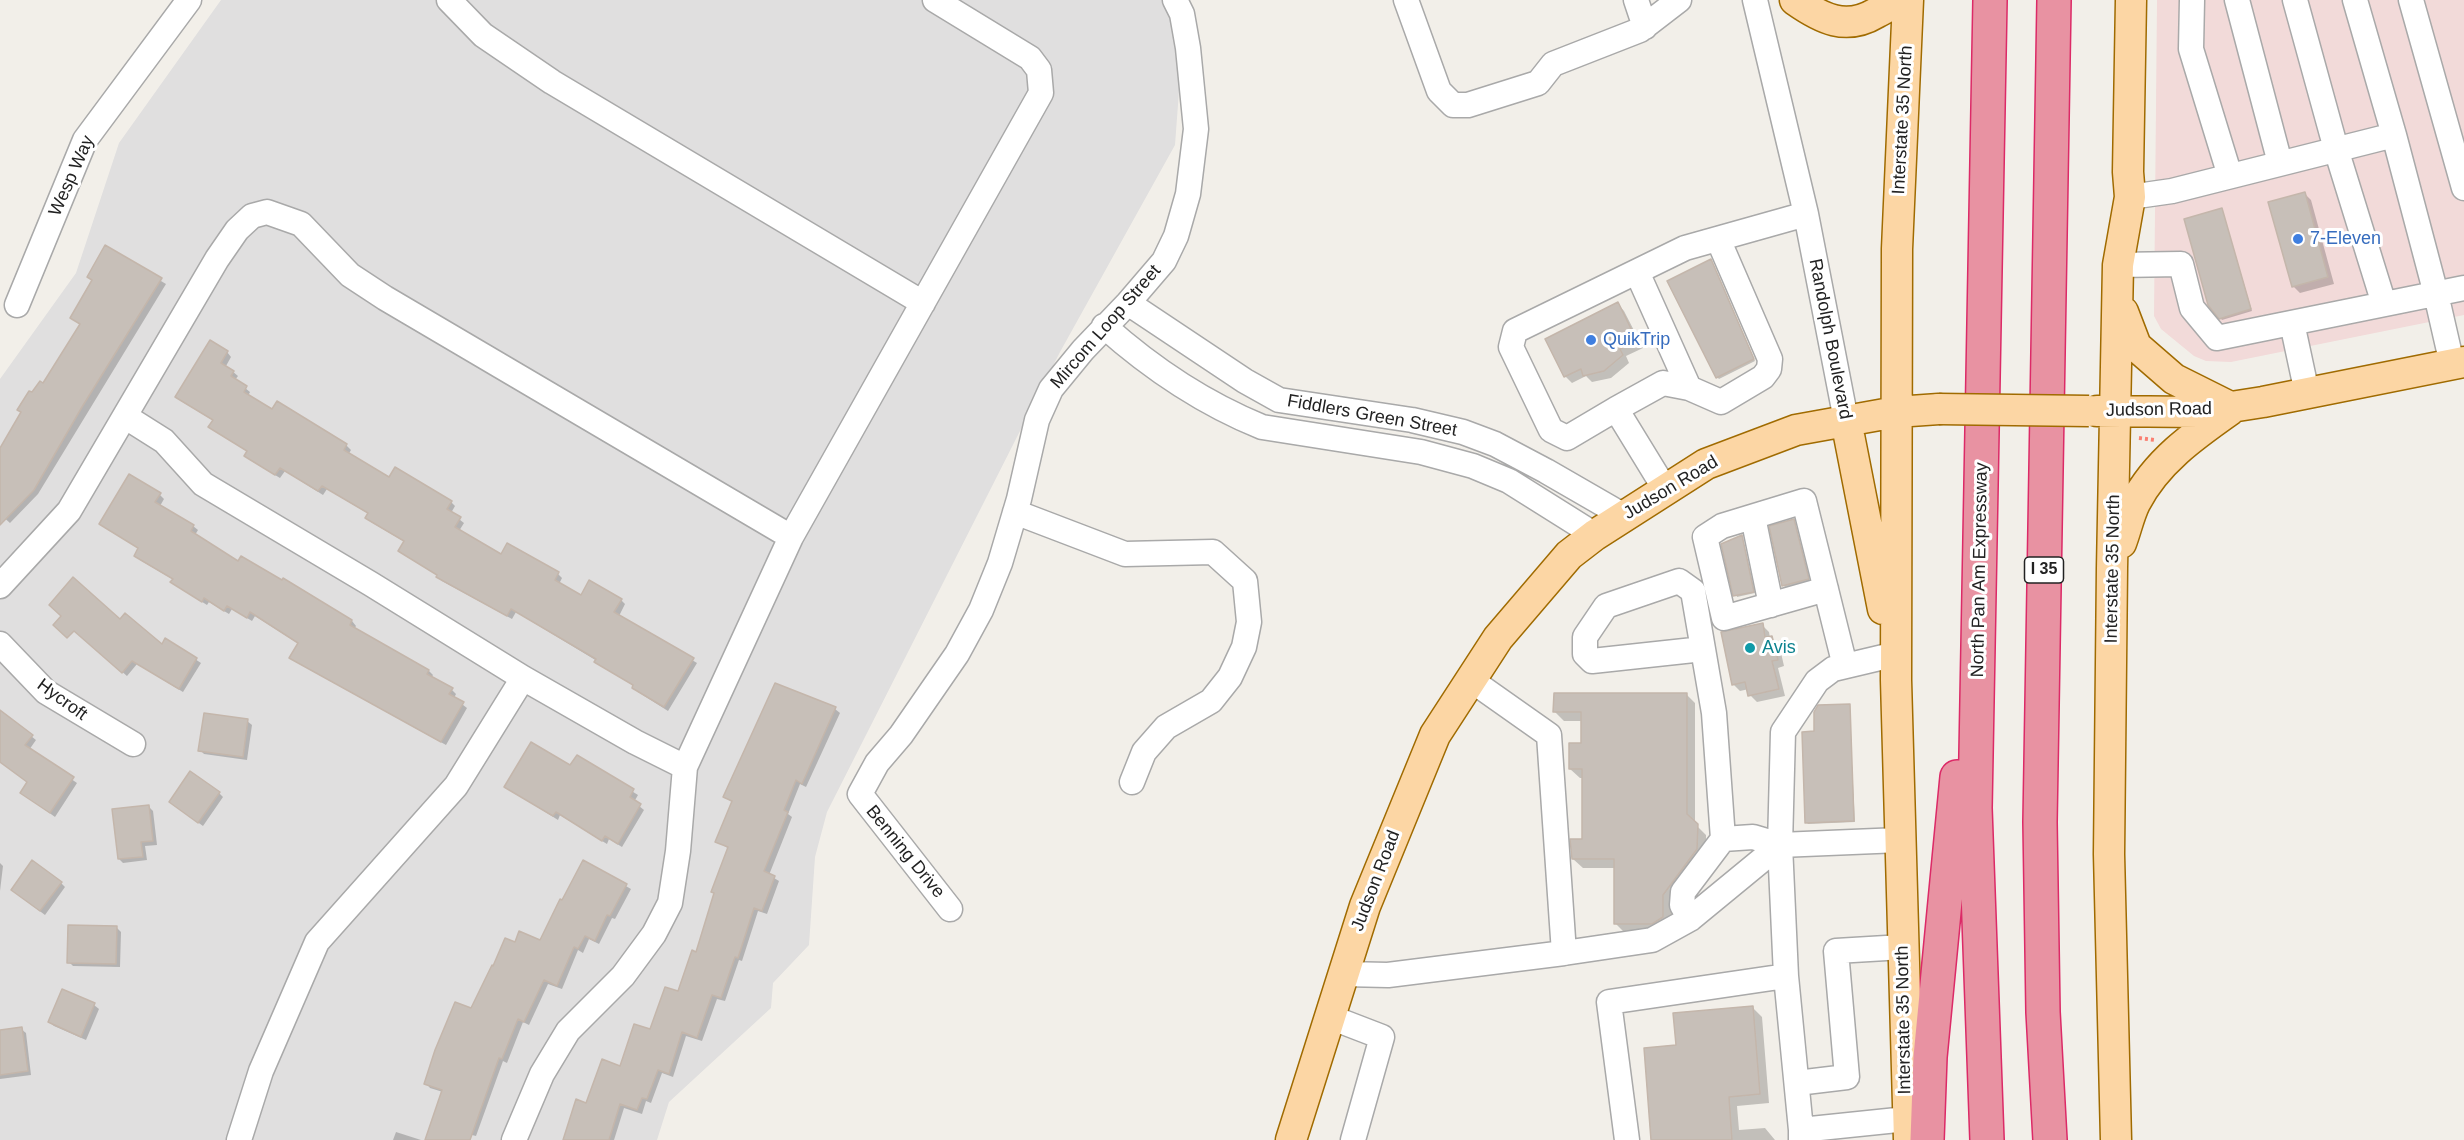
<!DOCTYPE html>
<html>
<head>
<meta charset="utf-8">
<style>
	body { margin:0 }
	canvas { display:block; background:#f2efe9 }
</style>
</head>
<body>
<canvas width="2464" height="1140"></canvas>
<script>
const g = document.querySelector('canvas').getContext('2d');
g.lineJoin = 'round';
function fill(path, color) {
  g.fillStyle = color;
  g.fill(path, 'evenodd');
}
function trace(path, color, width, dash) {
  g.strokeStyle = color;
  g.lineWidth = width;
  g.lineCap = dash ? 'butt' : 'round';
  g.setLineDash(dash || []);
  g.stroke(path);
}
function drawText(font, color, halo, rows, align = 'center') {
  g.font = font + ' Arial,sans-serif';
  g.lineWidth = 6;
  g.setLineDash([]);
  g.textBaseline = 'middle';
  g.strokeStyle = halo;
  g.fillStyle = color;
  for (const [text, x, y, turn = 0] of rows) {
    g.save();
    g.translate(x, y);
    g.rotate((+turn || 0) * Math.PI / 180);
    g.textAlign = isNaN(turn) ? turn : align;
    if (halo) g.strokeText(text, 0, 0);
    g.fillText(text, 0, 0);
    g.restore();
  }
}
const residential = new Path2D(`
	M221 0H1169L1181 64 1175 145 1060 352 827 812 815 857 809 945 773 983 771 1008 669 1102 657 1140H0V379L76 273 119 143Z`);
const commercial = new Path2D(`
	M2157 0H2464V315L2231 362 2206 361 2194 356 2161 329 2154 316Z`);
const shadow = new Path2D(`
	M2304 193 2311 200 2334 284 2300 293 2293 286Z
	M2222 210 2252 311 2222 320 2210 305Z
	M106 248 166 284 38 494 10 523 0 514V451L33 395 44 385 81 325 72 318 94 281Z
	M1711 261 1755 361 1719 379 1717 377Z
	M1618 304 1624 311 1643 348 1626 356 1629 363 1611 378 1592 382 1586 376 1572 383 1565 376 1547 340Z
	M227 352 231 357 226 366 238 376 235 380 250 392 248 396 273 411 278 403 346 445 351 450 348 455 389 479 451 502 455 506 451 513 464 523 459 531 502 556 558 574 562 578 559 584 582 597 621 600 625 604 619 616 697 663 668 711 638 692 635 686 601 666 597 661 516 612 512 619 442 581 439 576 404 555 400 551 405 542 371 522 367 517 369 514 327 489 323 495 285 471 280 478 250 460 248 452 215 431 210 427 214 421 181 401Z
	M160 495 164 499 160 506 193 526 198 530 195 535 239 563 282 582 283 580 352 621 356 626 354 629 429 671 433 675 431 678 452 690 456 694 454 698 467 708 446 745 296 662 291 658 299 644 255 616 252 621 232 609 229 614 209 602 207 605 177 586 174 580 140 560 135 556 140 549 105 528Z
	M1793 521 1810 581 1785 587 1783 585Z
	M1742 536 1755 593 1737 597 1723 544Z
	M120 621 162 647 166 640 201 663 183 692 137 664 127 676 75 631Z
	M1762 625 1769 632 1770 638 1779 644 1784 666 1778 668 1785 696 1757 702 1750 695 1749 689 1740 691 1733 684Z
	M1686 694 1695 703V824L1706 835V859L1672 905V927L1625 933 1615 923V868H1583L1573 859 1583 840V778H1580L1570 769 1582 745V721H1564L1555 712Z
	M1849 706 1855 822 1808 824 1806 822 1816 733Z
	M835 709 840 713 806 787 800 784 788 814 792 817 769 875 779 881 767 914 758 911 742 961 739 960 725 1001 717 999 702 1041 686 1036 673 1077 662 1073 651 1103 646 1101 642 1114 624 1108 614 1140H564L587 1105 621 1068 679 993 697 953 729 849 717 841 733 803 725 797Z
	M4 715 36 740 29 750 77 783 55 817 22 793 28 783 0 761V721Z
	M247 721 252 725 247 760 204 754 200 750Z
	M577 757 638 795 634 802 644 810 622 847 609 839 607 844 560 815 558 820 506 787 571 767Z
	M219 793 223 797 203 826 175 806Z
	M149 807 153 811 157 845 145 846 147 860 123 863 119 859Z
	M584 862 631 889 615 919 612 918 599 944 589 939 583 953 578 950 562 989 548 984 529 1025 523 1022 507 1063 503 1061 476 1136 468 1134 466 1140H427L443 1092 430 1088 426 1083 516 943 541 942Z
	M0 863 3 866 0 891Z
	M61 883 65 887 45 915 17 894Z
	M117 928 121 932 120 967 73 966 69 962Z
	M94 1005 99 1009 86 1040 54 1026 49 1022Z
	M1752 1007 1762 1017 1769 1103 1737 1106 1739 1130 1765 1128 1775 1140H1653L1678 1047Z
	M21 1029 26 1033 31 1075 0 1079V1032Z
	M396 1132 421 1140H393Z`);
const building = new Path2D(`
	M2305 192 2328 277 2292 287 2268 202Z
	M2222 208 2251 309 2219 319 2208 305 2184 219Z
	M105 245 162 278 82 407 34 490 0 525V448L21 412 17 410 29 391 32 392 40 381 43 383 80 324 70 318 92 280 87 277Z
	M1711 259 1754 359 1716 378 1667 281Z
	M1618 302 1637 341 1620 349 1623 355 1604 371 1583 376 1581 369 1564 377 1545 339Z
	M210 340 228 351 221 363 234 371 231 376 247 386 244 392 272 409 277 401 347 444 344 450 389 477 395 467 452 501 447 509 461 517 455 527 501 554 507 543 559 572 555 580 581 595 589 580 622 599 614 612 694 658 664 707 632 688 633 685 594 662 596 659 511 609 507 616 436 577 437 575 398 551 404 541 365 518 368 513 322 486 318 491 280 468 275 475 244 456 247 451 208 427 213 420 175 397Z
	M129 474 161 493 155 502 194 525 191 531 238 561 241 556 282 580 283 578 352 620 350 625 429 670 427 674 453 688 449 694 464 702 441 742 289 658 298 643 250 612 247 618 227 606 224 611 204 598 202 602 170 582 173 579 134 556 138 548 99 524Z
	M1794 519 1809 579 1782 586 1769 526Z
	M1742 535 1754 592 1733 596 1721 544Z
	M73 577 120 619 125 613 162 644 165 638 197 658 179 689 132 661 122 673 74 631 67 638 53 625 61 616 49 605Z
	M1763 623 1765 637 1772 636 1778 660 1772 661 1779 689 1748 696 1745 682 1732 685 1721 632Z
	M775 683 836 707 802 784 796 780 784 810 788 812 764 871 775 876 762 911 754 908 738 958 735 957 721 998 712 995 697 1038 682 1032 669 1074 658 1070 647 1099 642 1098 637 1110 620 1104 609 1140H563L576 1099 586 1103 602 1059 620 1066 634 1024 650 1029 665 987 678 991 692 950 696 952 714 893 711 892 728 847 715 842 732 801 723 797Z
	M1554 693H1687V814L1698 824 1697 849 1663 895V917L1652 924H1614V859H1572L1570 839H1582V769H1569V743H1581V712H1553Z
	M1850 704 1854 821 1805 823 1802 732 1814 731V712L1818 705Z
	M0 710 33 735 25 745 74 777 50 813 20 793 27 782 0 762Z
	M204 713 248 719 243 757 198 751Z
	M531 742 570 765 577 755 634 789 630 797 641 804 618 844 605 836 602 841 556 812 553 816 504 787Z
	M190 771 220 792 198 823 169 802Z
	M149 805 153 841 141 842 143 857 118 859 112 809Z
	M32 860 62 882 40 911 11 890Z
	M583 860 627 884 610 916 607 915 595 941 585 936 578 949 574 947 557 986 544 980 524 1022 518 1019 502 1059 499 1058 470 1140H425L442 1090 424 1084 435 1050 455 1002 471 1008 492 965 493 966 505 938 515 942 519 931 540 940 560 899 562 900Z
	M68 925 117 926 116 964 67 963Z
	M62 989 95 1003 81 1037 48 1022Z
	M1753 1006 1760 1094 1729 1097 1732 1140H1651L1644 1048 1676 1045 1673 1013Z
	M22 1027 28 1071 0 1075V1030Z`);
const path = new Path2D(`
	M2139 438 2155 440`);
const minor = new Path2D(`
	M449 0 483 35 552 82 923 303
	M1406 0 1439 91 1453 105H1468L1538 83 1553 64 1640 30 1679 0
	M1636 0 1645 27
	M1755 0 1806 214 1846 420
	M2192 0 2191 49 2230 176
	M2237 0 2280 163
	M2295 0 2336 149 2384 304
	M2355 0 2394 135
	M2411 0 2464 188
	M2130 197 2172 191 2394 135 2436 294 2452 364
	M2118 265 2181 264 2192 308 2217 338 2464 288
	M1637 272 1689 388
	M1128 303 1245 381 1279 400 1412 420 1463 432 1495 444 1546 471 1624 516
	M17 305 85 140 189 0
	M2292 323 2307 393
	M1104 326C1151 368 1203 403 1262 427L1421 452 1473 466 1509 481 1595 535
	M1616 409 1663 383 1689 388 1721 402 1763 377 1769 369 1770 359 1718 239
	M126 417 164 441 203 484 371 584 523 678 635 742 685 767
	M1665 489 1616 409 1567 438 1551 430 1511 347 1515 331 1685 248 1806 214
	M1015 512 1125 554 1213 552 1245 581 1249 622 1244 647 1230 677 1211 701 1166 727 1144 752 1132 782
	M1753 517 1771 605
	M0 586 69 511 217 259 237 230 252 216 267 212 301 224 350 275 385 298 791 537
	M1826 589 1724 618 1705 537 1722 526 1804 501 1845 666
	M0 644 46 692 133 744
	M1703 649 1592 661 1585 654V637L1606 606 1679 581 1693 591 1714 713 1723 839 1753 837 1780 845 1900 840
	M1471 680 1549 735 1564 953
	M950 909 860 794 877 763 901 735 957 654 981 610 1000 563 1019 499 1037 420 1051 389 1083 350 1128 303 1164 261 1176 236 1188 194 1196 129 1188 48 1182 14 1175 0
	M1690 919 1682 905 1683 892 1723 839
	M1343 974 1388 975 1564 953 1652 940 1690 919 1780 845
	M1786 976 1801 1130
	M1330 1017 1382 1037 1353 1140
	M1797 1083 1847 1077 1836 951 1903 947
	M239 1140 261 1071 317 942 456 786 523 678
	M514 1140 542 1074 568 1031 623 976 654 934 670 903 678 851 685 767 791 537 1041 93 1039 70 1030 58 935 0
	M1627 1140 1609 1002 1786 976 1780 845 1783 732 1817 681 1833 669 1892 655
	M1801 1140V1130L1907 1119`);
const major = new Path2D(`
	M1795 0C1822 19 1846 31 1876 13 1883 9 1891 6 1896 0
	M1908 0 1897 249 1896 680 1909 1140
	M2123 312 2136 346 2174 379 2230 407
	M2097 411 2199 412 2263 402 2464 362
	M1846 420 1883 609
	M2121 543C2126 530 2129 515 2135 503 2156 462 2193 436 2230 410
	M1291 1140 1365 906 1435 735 1498 638 1569 555 1595 535 1706 464 1796 430 1896 412 1939 409
	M2116 1140 2109 854 2112 568 2118 265 2130 197 2128 172 2131 0`);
const highway = new Path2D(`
	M1927 1140 1930 1057 1957 777
	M1987 1140 1975 808 1990 0
	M2050 1140 2043 1012 2040 822 2054 0`);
const majorBridge = new Path2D(`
	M1939 409 2089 411`);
const markers = [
	[2298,239,6,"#3f7fe0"],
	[1591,340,6,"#3f7fe0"],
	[1750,648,6,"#0f9aa8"]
];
const shields = [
	[2044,570,39]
];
const shieldNames = [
	["I 35",2044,570]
];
const streetNames = [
	["Interstate 35 North",1903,120,-87],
	["Wesp Way",72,176,-66],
	["Mircom Loop Street",1106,327,-49],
	["Randolph Boulevard",1830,339,79],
	["Judson Road",2159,410,-1],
	["Fiddlers Green Street",1372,416,10],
	["Judson Road",1671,488,-31],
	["Interstate 35 North",2113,569,-89],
	["North Pan Am Expressway",1980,570,-89],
	["Hycroft",62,700,36],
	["Benning Drive",905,852,51],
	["Judson Road",1376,881,-69],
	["Interstate 35 North",1904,1020,-91]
];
const shopNames = [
	["7-Eleven",2310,239],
	["QuikTrip",1603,340]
];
const cultureNames = [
	["Avis",1762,648]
];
fill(residential, '#e0dfdf');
fill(commercial, '#f2dad9');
fill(shadow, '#0003');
fill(building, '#c7bfb8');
trace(building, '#c4b6ab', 1.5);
trace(minor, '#a9a9a9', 27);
trace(major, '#a06b00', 33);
trace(highway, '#dc2a67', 36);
trace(path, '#fa8072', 4, [3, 3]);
trace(minor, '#fff', 24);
trace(major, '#fcd6a4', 30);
trace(highway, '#e892a2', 33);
trace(majorBridge, '#a06b00', 33, []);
trace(majorBridge, '#fcd6a4', 30);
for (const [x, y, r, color] of markers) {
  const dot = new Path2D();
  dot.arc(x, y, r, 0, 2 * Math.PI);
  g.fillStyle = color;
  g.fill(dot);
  trace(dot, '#fff', 2);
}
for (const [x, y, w] of shields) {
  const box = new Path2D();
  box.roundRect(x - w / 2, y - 13, w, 26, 4.5);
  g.fillStyle = '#fff';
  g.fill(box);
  trace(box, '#222', 1.5);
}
drawText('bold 16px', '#222', null, shieldNames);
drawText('18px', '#222', '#fff', streetNames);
drawText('18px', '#366cbe', '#fff', shopNames, 'left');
drawText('18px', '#0d838f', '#fff', cultureNames, 'left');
</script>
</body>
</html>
